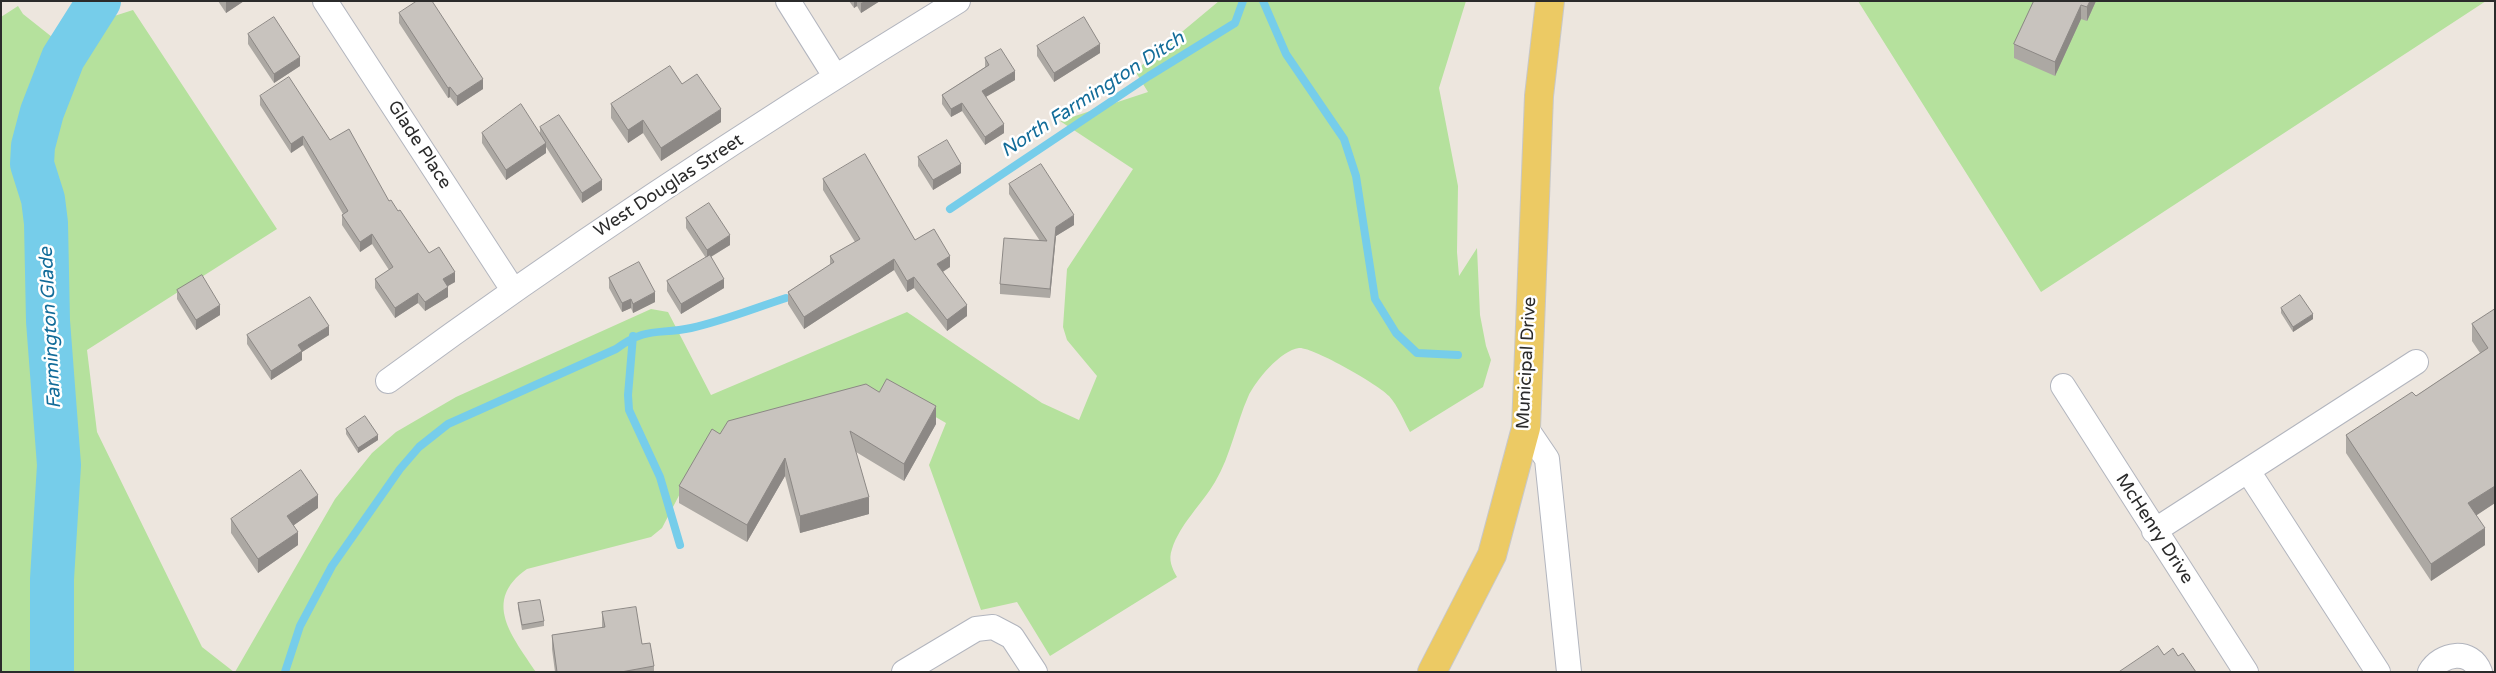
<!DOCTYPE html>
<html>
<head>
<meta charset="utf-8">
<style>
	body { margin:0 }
	#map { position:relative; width:2496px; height:673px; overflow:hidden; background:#ede6de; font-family:"Varela Round",sans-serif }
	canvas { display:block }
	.frame { position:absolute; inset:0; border:2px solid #2b2b2b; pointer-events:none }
</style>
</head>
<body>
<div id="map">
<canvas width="2496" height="673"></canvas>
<div class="frame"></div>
</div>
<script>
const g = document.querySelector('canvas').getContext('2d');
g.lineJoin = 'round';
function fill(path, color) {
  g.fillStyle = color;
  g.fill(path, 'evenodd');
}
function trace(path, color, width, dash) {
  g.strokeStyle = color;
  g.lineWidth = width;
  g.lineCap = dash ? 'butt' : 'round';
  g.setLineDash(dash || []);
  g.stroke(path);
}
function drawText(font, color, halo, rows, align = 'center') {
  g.font = font + ' "Varela Round",sans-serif';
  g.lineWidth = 5;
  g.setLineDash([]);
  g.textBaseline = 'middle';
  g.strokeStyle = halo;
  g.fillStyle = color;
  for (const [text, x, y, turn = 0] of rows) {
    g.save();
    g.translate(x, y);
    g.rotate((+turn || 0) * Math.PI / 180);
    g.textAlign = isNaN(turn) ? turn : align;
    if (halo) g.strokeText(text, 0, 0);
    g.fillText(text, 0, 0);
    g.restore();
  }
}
const green = new Path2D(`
	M1219 1H1466L1439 88 1458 186 1457 252 1459 276 1477 248 1480 315 1486 346 1491 360 1483 387 1410 432C1404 421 1398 406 1389 396 1379 385 1313 347 1299 348 1281 350 1255 381 1248 397 1236 424 1231 455 1215 482 1202 504 1180 524 1172 549 1168 560 1172 568 1177 577L1050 656 1017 602 981 610 929 465 946 423 892 392 709 438 662 528 651 537 527 569C481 601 513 637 536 672H235L335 499 372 453 396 432 456 397 651 309 668 312 711 395 907 312 1042 403 1079 420 1097 376 1067 340 1063 327 1067 269 1133 169 1060 121 1148 92 1135 71Z
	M1858 1H2486L2041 292Z
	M18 6 23 14 52 37 70 31 64 46 48 67 34 97 18 153 39 214V286L55 467 48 577 47 672H1V17Z
	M133 10 277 229 87 350 97 432 202 647 234 672H55V339L60 240 45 149 82 61 108 18Z`);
const sand = new Path2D(`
	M85 1H121L108 18 82 61 45 149 60 240 55 339 64 465 55 578V672H47L48 577 55 467 39 286V214L18 153 34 97 48 67 64 46 79 9Z`);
const stream = new Path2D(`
	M1263 1 1286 54 1344 139 1356 176 1375 299 1396 333 1417 353 1458 355
	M950 209 1149 76 1235 23 1243 1
	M633 336 628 395 629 410 660 477 680 545
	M285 672 300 626 332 566 400 469 419 447 448 424 616 349C647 326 658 335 691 328 723 321 755 308 786 298`);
const river = new Path2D(`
	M52 672V579L59 465 48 321 46 223 43 199 32 164 33 146 42 112 63 58 99 1`);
const minor = new Path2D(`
	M325 1 513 290
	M788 1 835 76
	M388 381C572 246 763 120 958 1
	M2063 386 2246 672
	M1526 428 1547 459 1569 672
	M2248 471 2378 672
	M2154 531 2416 362
	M904 672 976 629 993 627 1012 637 1035 672
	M2430 672C2441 653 2471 648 2480 672`);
const major = new Path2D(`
	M1432 672 1492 555 1526 428 1539 96 1550 1`);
const wall = new Path2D(`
	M218 1H244L226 13Z
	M849 1H880L861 13 857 6 854 8Z
	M2034 1H2096L2087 21 2081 19 2055 76 2014 58V44Z
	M399 13 483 89 457 106 450 97 448 98 399 23Z
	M248 34 300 66 274 83 248 44Z
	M1037 46 1100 53 1054 82 1037 56Z
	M985 58 1015 80 986 97 1004 133 985 145 962 111 951 117 942 104V95L985 67Z
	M682 84 721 122 661 161 643 133 628 143 611 118V104Z
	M260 96 330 140 389 201 398 211 429 253 455 282 447 286 448 297 425 311 418 303 395 318 375 288V279L389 270 372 244 360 252 342 225V215L343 214 303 145 291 153 260 105Z
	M540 127 602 190 582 203 546 147V153L506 180 482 143V133H540Z
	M918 157 961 173 933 190 918 166Z
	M823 179 915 240 950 267 943 272 967 316 947 331 914 288 907 292 894 270 804 329 788 304V292L830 265V256L855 242 823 190Z
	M1009 184 1074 225 1056 236 1050 298 1000 294V284L1040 241 1009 194Z
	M686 218 730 245 711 257 724 288 681 314 667 291V281L706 258 686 228Z
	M609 278 655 302 633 313 631 308 622 312 609 288Z
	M177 290 220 315 196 330 177 299Z
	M2281 308 2313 319 2293 332 2281 313Z
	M2495 309V503L2476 515 2485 545 2431 581 2346 453V435L2416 396 2480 353 2472 341V324Z
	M247 335H329L302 352V360L271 380 247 344Z
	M879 392 936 424 904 481 856 452 869 514 800 533 785 476 747 542 679 503V486L720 434Z
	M346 429 378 440 358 453 346 434Z
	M318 508 294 525 298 545 258 573 231 533V519Z
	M518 603 544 621V626L522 630 518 608Z
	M602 612 642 644 654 666V672H555L552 649V635L602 628Z`);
const shadedWall = new Path2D(`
	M226 1H244L226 13Z
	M854 1H857V6L854 8Z
	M865 1H880L861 13V3Z
	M2090 1H2096L2087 21V7Z
	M2081 5V19L2055 76V62Z
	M1100 44V53L1054 82V73Z
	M300 57V66L274 83V74Z
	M1015 71V80L982 99V91Z
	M483 79V89L457 106V96Z
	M450 87V97L448 98V88Z
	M962 103V111L951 117V109Z
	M721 109V122L661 161V148Z
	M643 120V133L628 143V130Z
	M1004 124V133L985 145V137Z
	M303 136V145L291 153V144Z
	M546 143V153L506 180V170Z
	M961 164V173L933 190V180Z
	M602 180V190L582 203V193Z
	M1074 215V225L1056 236 1050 298V289L1056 227Z
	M372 234V244L360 252V242Z
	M730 235V245L707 259V250Z
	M950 256V267L937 275V264Z
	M894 259V270L804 329V317Z
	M455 272V282L443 289V279Z
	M914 277V288L907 292V281Z
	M724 279V288L681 314V304Z
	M448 287V297L425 311V302Z
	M655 292V302L633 313V304Z
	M418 293V303L395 318V308Z
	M631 299V308L622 312V303Z
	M220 305V315L196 330V320Z
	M967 305V316L947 331V320Z
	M2313 314V319L2293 332V327Z
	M329 326V335L302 352V360L271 380V371L298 345Z
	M936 406V424L904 481V464Z
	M378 435V440L358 453V448Z
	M785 458V476L747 542V525Z
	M2495 486V503L2468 521V503Z
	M318 495V508L287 530V516Z
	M869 497V514L800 533V516Z
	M2485 528V545L2431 581V564Z
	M298 532V545L258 573V559Z`);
const building = new Path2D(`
	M417 1H432L483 79 457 96 450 87 448 88 399 13Z
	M2034 1H2090L2087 7 2081 5 2055 62 2014 44Z
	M274 17 300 57 274 74 248 34Z
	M1084 17 1100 44 1054 73 1037 46Z
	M1001 49 1015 71 982 91 1004 124 985 137 962 103 951 109 942 95 989 65 985 58Z
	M670 66 682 84 697 74 721 109 661 148 643 120 628 130 611 104Z
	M289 77 330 140 349 129 389 201 391 200 398 211 400 210 429 253 439 247 455 272 443 279 448 287 425 302 418 293 395 308 375 279 393 267 372 234 360 242 342 215 348 211 303 136 291 144 260 96Z
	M521 104 546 143 506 170 482 133Z
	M559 115 602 180 582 193 540 127Z
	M947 140 961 164 933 180 918 157Z
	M865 154 915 240 934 229 950 256 937 264 967 305 947 320 914 277 907 281 894 259 804 317 788 292 834 262 830 256 860 239 823 179Z
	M1041 164 1074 215 1056 227 1050 289 1000 284 1004 238 1047 241 1009 184Z
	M709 203 730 235 707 250 686 218Z
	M710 255 724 279 681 304 667 281Z
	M639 262 655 292 633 304 631 299 622 303 609 278Z
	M202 275 220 305 196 320 177 290Z
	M2300 295 2313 314 2293 327 2281 308Z
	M310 297 329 326 298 345 302 351 271 371 247 335Z
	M2495 309V486L2468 503 2485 528 2431 564 2346 435 2412 392 2416 396 2488 348 2472 324Z
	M887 379 936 406 904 464 850 431 869 497 800 516 785 458 747 525 679 486 712 429 720 434 728 421 866 384 879 392Z
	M365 416 378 435 358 448 346 429Z
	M301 470 318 495 287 516 298 532 258 559 231 519Z
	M540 600 544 621 522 625 518 603Z
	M636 607 642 644 650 643 654 666 621 672H557L552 635 605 627 602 612Z
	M2158 646 2164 655 2173 648 2178 656 2183 653 2196 672H2119Z`);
const streetNames = [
	["Glade Place",419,145,57],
	["West Douglas Street",669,186,-33],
	["Municipal Drive",1527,363,-87],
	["McHenry Drive",2154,529,57]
];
const waterNames = [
	["North Farmington Ditch",1093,95,-33],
	["Farmington Glade",51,328,-93]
];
fill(green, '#b5e19d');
fill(sand, '#f0e9c3');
trace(stream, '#76cdea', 8);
trace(river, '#76cdea', 44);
trace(minor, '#b2b5be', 26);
trace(major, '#c8c8c8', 30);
trace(minor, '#fff', 24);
trace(major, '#ecca64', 28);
fill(wall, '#aca8a3');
fill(shadedWall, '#8c8885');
fill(building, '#c8c3be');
trace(building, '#8c8885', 1);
drawText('18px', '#2b2b2b', '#fff', streetNames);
drawText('italic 19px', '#126c99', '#fff', waterNames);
</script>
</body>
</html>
